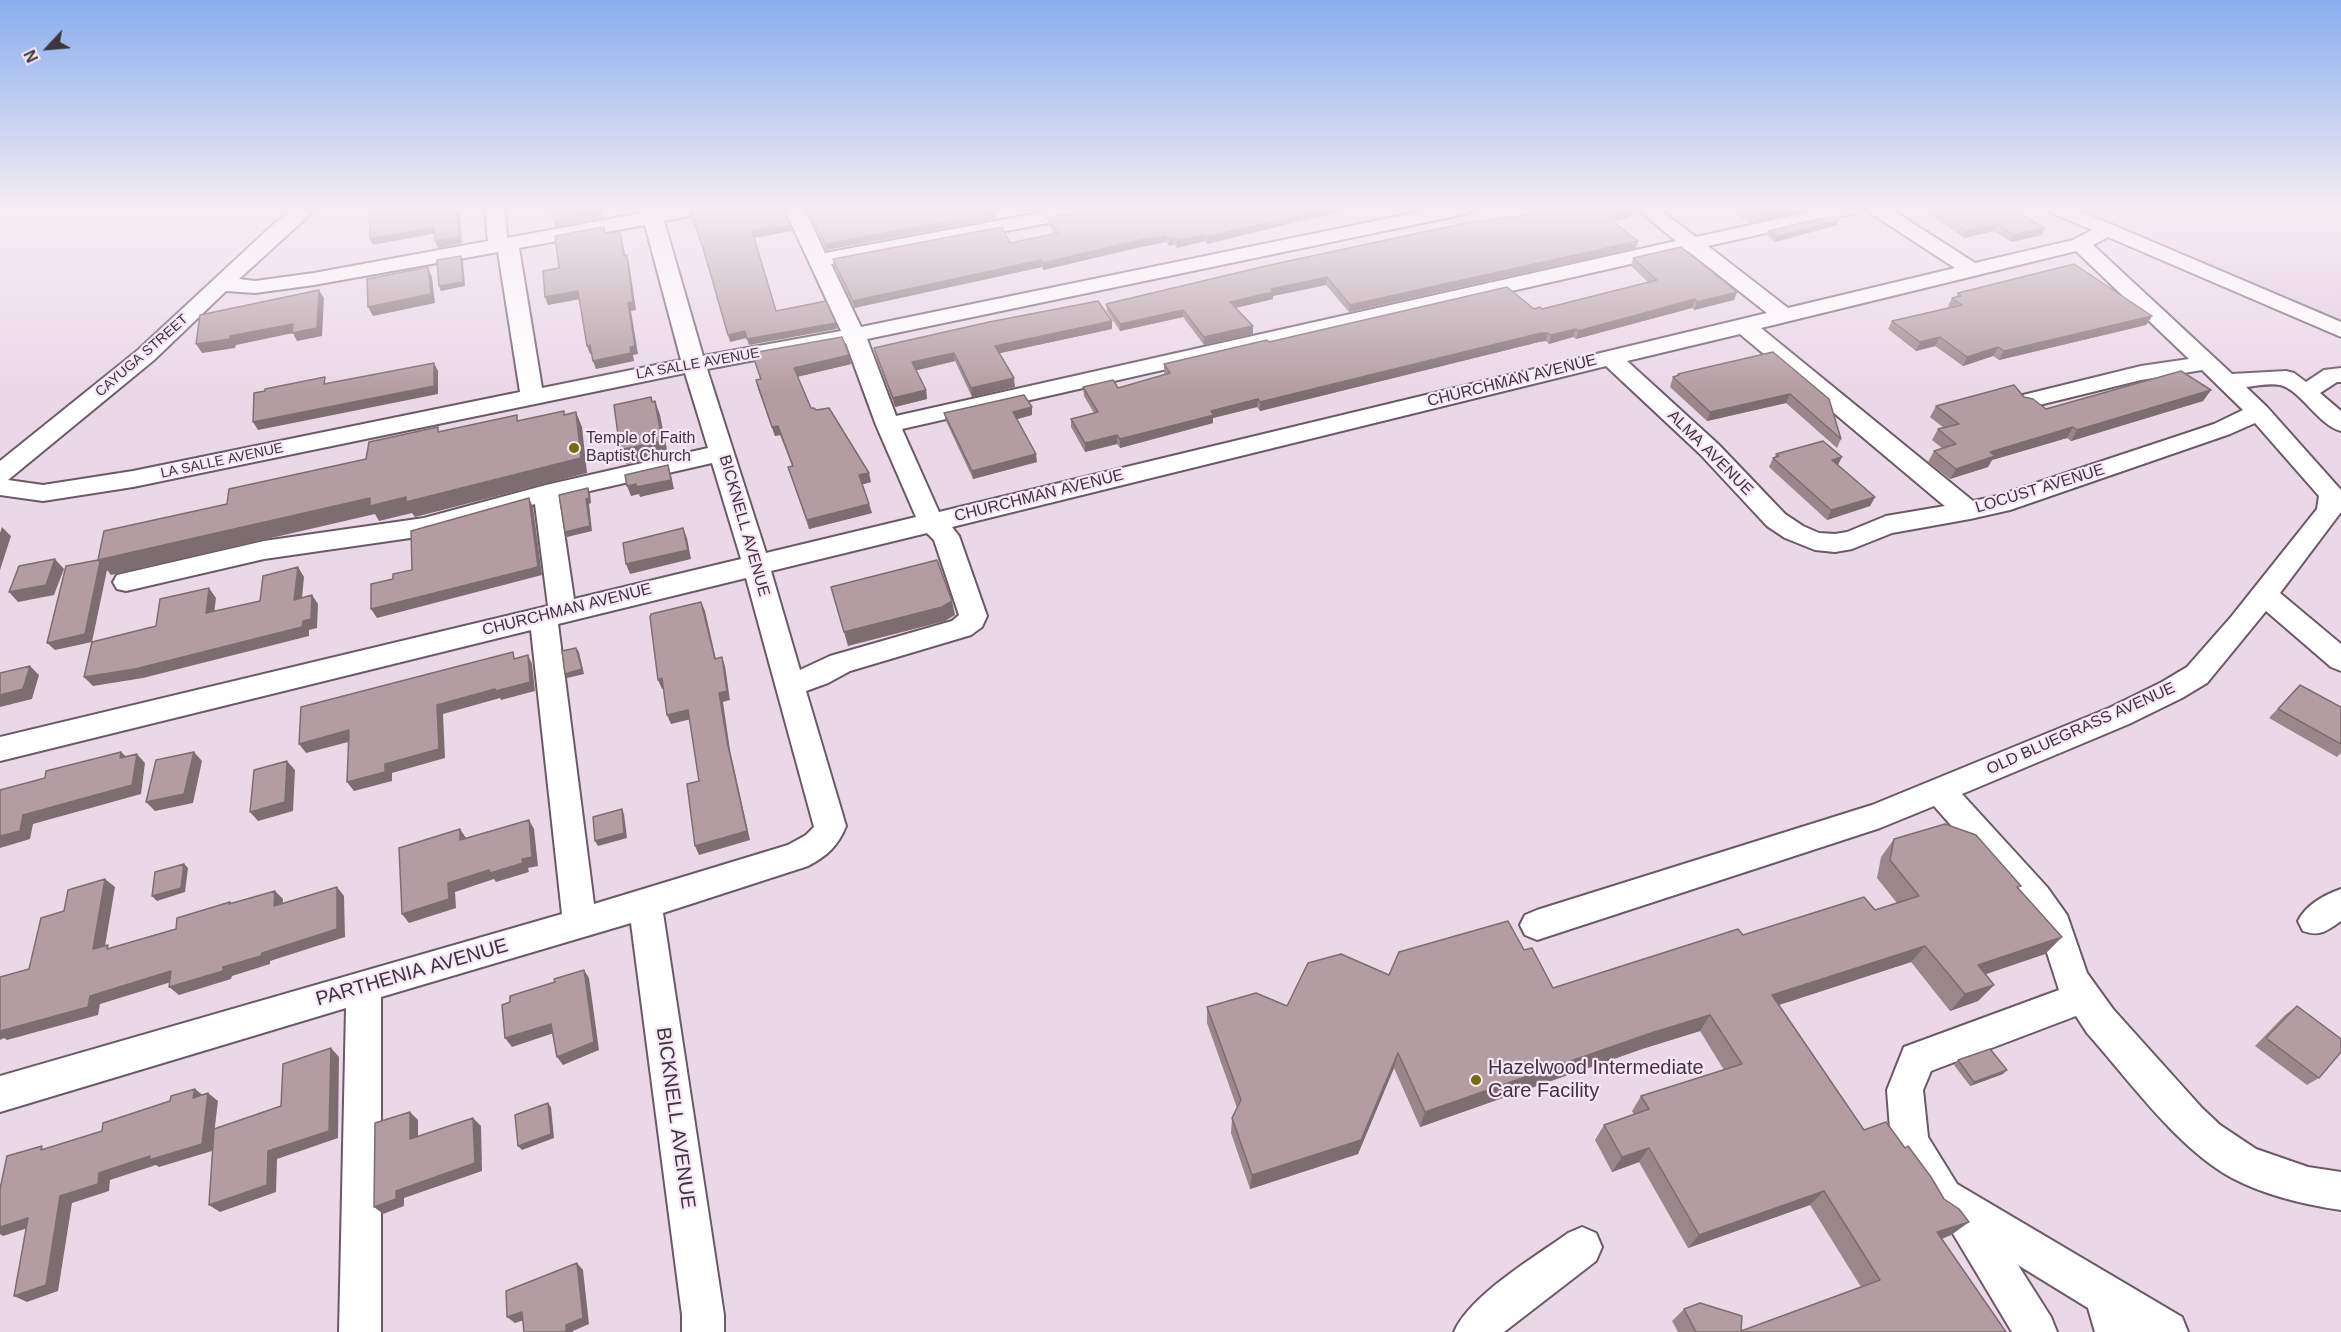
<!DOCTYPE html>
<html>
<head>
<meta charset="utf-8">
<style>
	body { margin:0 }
	#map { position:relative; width:2341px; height:1332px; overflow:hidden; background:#ebd8e7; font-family:Arial,sans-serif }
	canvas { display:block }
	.north { position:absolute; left:18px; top:18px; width:60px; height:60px; -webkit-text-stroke:4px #f8e5f5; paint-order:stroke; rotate:244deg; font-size:16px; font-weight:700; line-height:24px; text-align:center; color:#3d363c }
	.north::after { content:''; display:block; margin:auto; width:21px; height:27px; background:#3d363c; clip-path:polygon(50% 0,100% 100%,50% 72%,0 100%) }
</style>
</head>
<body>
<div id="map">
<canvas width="2341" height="1332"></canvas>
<div class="north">N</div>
</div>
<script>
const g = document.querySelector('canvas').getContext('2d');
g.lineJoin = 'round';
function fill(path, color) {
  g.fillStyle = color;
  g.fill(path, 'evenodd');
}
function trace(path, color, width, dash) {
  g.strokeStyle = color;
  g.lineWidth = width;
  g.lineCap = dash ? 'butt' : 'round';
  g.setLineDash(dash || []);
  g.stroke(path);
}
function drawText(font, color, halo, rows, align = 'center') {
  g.font = font + ' Arial,sans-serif';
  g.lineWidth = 4.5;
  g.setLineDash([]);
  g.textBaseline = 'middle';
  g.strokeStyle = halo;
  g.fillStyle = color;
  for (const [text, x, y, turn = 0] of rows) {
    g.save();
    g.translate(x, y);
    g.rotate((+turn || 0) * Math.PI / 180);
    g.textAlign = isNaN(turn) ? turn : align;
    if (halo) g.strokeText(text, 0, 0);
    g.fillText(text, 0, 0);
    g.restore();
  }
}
const built = new Path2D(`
	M2077 208H2341V323L2085 214Z`);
const minor = new Path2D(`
	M295 208H317L239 279 255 281 314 273 488 241 485 208H505L507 238 642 213 640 208H660V210L714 208 711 212 664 221 703 356 841 331 784 208H804L825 253 1066 208H1106L1103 212 1096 214 831 264 861 327 1438 208H1475L1472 212 1465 214 867 339 896 416 1676 241 1636 208H1658L1696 237 1827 208H1862L1859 212 1708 246 1788 308 1955 268 1869 212 1866 208H1889L1975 263 2073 240 2092 230 2050 212 2047 208H2073L2341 322V337L2108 237 2093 245 2232 374 2286 371 2294 373 2306 382 2324 370 2341 368V382H2337L2320 393 2341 411V431C2319 426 2300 389 2280 385 2270 383 2256 386 2246 387L2267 407 2341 490V512L2280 593 2341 644V671L2331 667 2266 611 2207 683 2182 698 2129 724 1962 794 2047 887 2067 915 2087 973 2113 1009 2202 1108 2220 1125 2256 1149 2308 1167 2341 1172V1210C2306 1205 2264 1195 2232 1178 2177 1148 2129 1080 2087 1033L2076 1016 1931 1071 1923 1090 1928 1137 1957 1184 2182 1317 2188 1332H2095L2088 1308 2018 1265 2051 1317 2057 1332H2012L1946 1222 1929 1212 1891 1142 1887 1090 1904 1047 2059 990 2040 931 2023 907 1934 806 1880 828 1537 940 1525 935 1520 925 1525 915 1537 910 1872 805 2109 708 2162 682 2187 667 2231 617 2317 509 2319 496 2255 423 2230 434 2010 510 1970 519 1892 533 1852 549 1835 552 1815 550 1785 538 1767 526 1700 454 1606 366 952 527 959 536 987 616 982 627 971 635 850 671 828 683 806 691 846 826C838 846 827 856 808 866L663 913 724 1315V1332H682V1315L631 923 381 997V1332H339L346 1008 0 1112V1076L562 914 531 630 0 761V737L548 606 535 504 424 536 264 559 126 591 117 589 113 582 117 575 264 541 424 518 546 485 708 448 685 373 133 487 43 501 0 495V461L138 350 276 222ZM645 225 681 360 542 388 519 248ZM1688 251 1767 313 939 512 902 429ZM2076 251 2189 359 2141 366 2019 396 2015 401 2019 406 2027 408 2141 380 2202 370 2243 410 2214 424 1997 496 1973 501 1761 328ZM498 252 520 392 133 471 43 485 8 480 154 360 226 291 255 293 314 285ZM1740 334 1941 503 1945 506 1886 516 1847 532 1835 534 1819 533 1803 526 1785 514 1718 444 1627 361ZM846 343 876 425 916 517 766 553 707 369ZM712 463 741 559 574 599 559 498ZM927 533 934 540 959 615 952 621 830 656 800 670 771 571ZM746 578 814 827 806 835 788 845 594 904 558 624Z
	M2341 889V921C2327 931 2319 937 2303 931L2298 921C2306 905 2324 895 2341 889Z
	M1582 1227 1596 1233 1602 1247 1596 1261 1504 1332H1454C1470 1295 1535 1257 1568 1233Z`);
const wall = new Path2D(`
	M806 208H993L995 212V219L826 250Z
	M1219 208H1349V209L1207 244 1205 241 1177 248 1174 244 1169 246 1166 242 1141 247 1043 270 1042 267 854 308 834 266 833 259 1010 243 1054 234 1049 225 1048 218 1214 209Z
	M1728 208H1814L1813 209 1748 223Z
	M1929 208H2010L2042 235 2011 242 1994 231 1964 238 1927 212Z
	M1630 217 1612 221 1636 248 1349 312 1326 285 1273 296V299L1236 308 1253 334 1204 345 1183 317 1120 331 1107 311 1106 304 1482 222 1511 218Z
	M1839 220 1837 225 1775 242 1766 235 1768 231Z
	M1633 258 1737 292 1734 300 1694 310 1692 308 1576 339 1573 337 1549 344 1546 341 1539 342 1260 411 1257 407 1213 418V423L1120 448 1117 444 1085 452 1071 427V419L1094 413 1084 396 1083 387 1118 388 1165 375 1164 372V364L1269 342 1534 309H1542L1649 283 1631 266Z
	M1958 293 2152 316 2146 325 1999 360 1993 356 1963 366 1935 346 1916 351 1888 329 1892 321 1949 307 1948 306 1952 298 1956 297Z
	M1112 321V329L999 353 1015 387 972 397 955 361 916 370 926 390 927 399 895 407 876 357 874 348Z
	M1773 352 1841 439 1837 448 1786 403 1707 421 1670 387 1673 377 1677 376 1678 374Z
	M752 353 849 355 851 364 797 377 811 408 816 410 871 482 862 484 872 513 809 529 788 467 792 466 780 435 775 436 758 389 756 380 760 379Z
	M2211 390 2203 401 2071 441 2067 438 1992 460 1988 467 1950 479 1928 462 1934 451 1942 448 1932 440 1938 429 1944 428 1930 417 1936 406 2024 397 2046 409Z
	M944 413 1032 415 1017 419 1037 462 973 479 946 421Z
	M1776 454 1838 465 1875 497 1870 506 1827 520 1769 467 1773 458 1775 457Z
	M2300 685 2341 707V753L2337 757 2269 718Z
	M1894 839 2019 889 2062 937 2045 954 1985 974 1994 985 1978 1001 1950 1011 1911 962 1779 1005 1864 1130 1905 1148 1944 1199 1969 1222 1951 1235 1942 1239 2006 1332H1678L1672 1321 1684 1309 1741 1331 1861 1287 1810 1205 1688 1248 1639 1162 1612 1172 1595 1140 1604 1125 1634 1115 1632 1111 1641 1096 1724 1070 1700 1031 1642 1049 1420 1127 1394 1068 1358 1154 1250 1189 1231 1133 1232 1118 1237 1108 1207 1023V1007L1287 1006 1389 975 1524 950 1553 988 1743 935 1875 910 1897 903 1877 878 1881 857Z
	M2297 1006 2319 1078 2307 1085 2255 1046 2285 1015Z
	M1958 1060 2003 1074 1970 1086 1954 1065Z`);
const shadedWall = new Path2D(`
	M458 208 460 214 462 243 438 248 435 241Z
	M601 208 603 218 555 227 553 219Z
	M1039 208H1055L1039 211Z
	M1328 208H1349V209L1207 244V237Z
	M1794 208H1814L1813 209 1748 223 1750 217Z
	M1632 210 1630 217 1604 223 1606 216Z
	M995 212V219L826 250 825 244Z
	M1839 220 1837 225 1775 242 1777 237Z
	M1997 224 1994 231 1964 238 1967 231Z
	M791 225 792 231 754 238 752 231Z
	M434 227 437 233 373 245 370 239Z
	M2045 228 2042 235 2011 242 2014 235Z
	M620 232 622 239 627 264 624 256Z
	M1205 235V241L1177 248V241Z
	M1166 236V242L1141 247 1043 270V263L1140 240Z
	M1174 237V244L1169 246V239Z
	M1638 241 1636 248 1349 312 1350 305Z
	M627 255 629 263 636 310 631 311 638 354 633 355 634 361 596 369 593 361 630 347Z
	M461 256 463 261 465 286 441 291 439 286Z
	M1041 260 1042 267 854 308 853 301Z
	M428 267 432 277 435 303 373 316 368 307Z
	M1327 277 1326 285 1273 296V299L1230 309V302L1271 289Z
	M319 290 324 298 322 336 297 341 293 333 236 345 235 348 202 353 196 344Z
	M578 291 581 299 548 305 545 297Z
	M1737 292 1734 300 1694 310 1697 302Z
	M1695 299 1692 308 1576 339 1578 331Z
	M1183 310V317L1120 331V324Z
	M2152 316 2146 325 1999 360 2004 351Z
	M1112 321V329L996 354 995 346Z
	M836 323 837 329 749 345 747 339Z
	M1253 326V334L1204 345V337Z
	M1576 329 1573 337 1549 344 1551 335Z
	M745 331 747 338 730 342 728 335Z
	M1541 333H1548L1546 341 1539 342 1260 411V402Z
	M1940 337 1935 346 1916 351 1920 342Z
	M590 345 593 353 590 354 587 346Z
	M1998 347 1993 356 1963 366 1967 357Z
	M954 353 955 361 914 371 912 362Z
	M849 355 851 364 796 377 794 368Z
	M434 363 438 371V394L258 430 253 422Z
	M1014 378 1015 387 972 397 971 388Z
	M926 390 927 399 895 407 893 398Z
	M2211 390 2203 401 2071 441 2077 430Z
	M1790 394 1786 403 1707 421 1710 412Z
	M1258 399 1257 407 1213 418V423L1120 448V439L1211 411Z
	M655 401 660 415 668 455 626 464 620 450Z
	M1032 407V415L1014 420 1013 412Z
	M576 412 582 427 587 473 415 517 412 513 379 521 375 514 111 575 107 570 92 642 55 650 47 643 98 560Z
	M778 426 780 435 775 436 772 427Z
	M2073 427 2067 438 1992 460 1988 467 1950 479 1956 469 1990 452Z
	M1117 435V444L1085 452V443Z
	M1036 454 1037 462 973 479 972 471Z
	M1842 457 1837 467 1832 460Z
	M668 465 671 475 674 489 640 497 639 494 631 496 627 486Z
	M869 473 871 482 861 485 859 475Z
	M588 488 590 493 591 503 589 504 592 531 567 537 565 532 586 499Z
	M1875 497 1870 506 1827 520 1831 510Z
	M529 498 533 507 542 575 377 618 371 609Z
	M869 504 872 513 809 529 807 520Z
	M2 527 11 536 0 570V533Z
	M683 528 687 538 691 559 630 574 626 564Z
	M55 559 64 569 54 595 18 602 9 592Z
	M298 567 304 577 301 609 294 600Z
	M209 588 216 598 213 622 206 613Z
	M312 595 318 604 317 628 309 630V636L143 678 93 686 84 677 303 621Z
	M952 601 955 615 945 621 848 646 844 632Z
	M701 602 705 611 718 668 715 659Z
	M576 648 579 652 584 674 567 678 565 674Z
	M528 655 532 664 535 691 501 700 500 698 443 714 445 758 392 773V781L354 791 347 782 385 764 437 705Z
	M722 657 725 666 730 700 723 702 730 750 750 840 699 855 695 846 727 741 719 693Z
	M30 666 39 675 32 699 0 707V695Z
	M662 678 666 688 662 689 658 680Z
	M688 710 691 719 671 724 667 715Z
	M349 730 356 740 306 753 299 744Z
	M121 752 130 760 120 758Z
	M194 752 202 761 193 803 155 811 146 802Z
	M137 754 145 763 141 794 33 824 30 839 0 848V836L23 815Z
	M287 761 295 770 293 811 258 821 250 812Z
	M622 809 624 814 627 838 598 846 595 841Z
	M529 820 534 829 538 866 528 868 529 872 496 882 494 879 455 892 456 908 409 923 402 914 448 883 522 859Z
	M460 829 466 838 460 840Z
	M184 864 188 868 185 892 157 901 152 896Z
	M105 879 115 887 103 958 93 949Z
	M337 887 344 896 345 937 270 961V964L232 976 231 979 179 995 169 987 262 953Z
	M275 891 283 899 282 915 274 906Z
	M2062 937 2045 954 1963 982 1978 965Z
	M1925 946 1911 962 1760 1011 1772 995Z
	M584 970 589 978 599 1050 563 1065 557 1057Z
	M171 971 181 979 100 1004 98 1015 7 1040 4 1038 0 1040V1031L90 996Z
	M1994 985 1978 1001 1950 1011 1965 994Z
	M1710 1015 1700 1031 1642 1049 1420 1127 1425 1112 1651 1033Z
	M551 1024 557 1032 512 1047 505 1038Z
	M331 1048 339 1057 338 1138 277 1159 276 1192 220 1212 209 1205 268 1151Z
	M1398 1053 1394 1068 1358 1154 1250 1189 1252 1175Z
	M2007 1070 2003 1074 1970 1086 1974 1082Z
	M195 1089 204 1096 193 1098Z
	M208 1093 218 1101 212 1151 159 1167 156 1165 110 1180 109 1191 72 1203 58 1291 27 1302 14 1296 60 1196 99 1173Z
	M548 1103 551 1107 554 1138 522 1150 518 1146Z
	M410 1112 418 1120V1146L410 1139Z
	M473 1118 481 1126 482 1171 404 1198V1206L383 1214 374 1207 396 1191Z
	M1649 1148 1639 1162 1612 1172 1622 1157Z
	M1824 1191 1810 1205 1688 1248 1699 1235Z
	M28 1218 40 1224 3 1236 0 1234V1227Z
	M1969 1222 1951 1235 1921 1245 1937 1232Z
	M577 1263 583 1270 589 1324 573 1331V1332H566V1325Z
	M522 1312 530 1318 515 1323 507 1317Z`);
const building = new Path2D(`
	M369 208H448V209L457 208 459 237 435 241 434 227 370 239Z
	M550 208H600L601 210 553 219Z
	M709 208H783L791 225 752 231 776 311 826 301 836 323 747 339 745 331 728 335 704 251 690 211Z
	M808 208H993L995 212 825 244Z
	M1101 208H1173L1176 211 1192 208H1213L1214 209 1219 208H1328L1207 237 1205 235 1177 241 1174 237 1169 239 1166 236 1140 240 1043 263 1041 260 853 301 833 259 1002 227 1010 243 1058 233 1048 218Z
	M1551 208H1629L1632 210 1606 216 1638 241 1350 305 1327 277 1271 289 1273 292 1230 302 1253 326 1204 337 1183 310 1120 324 1106 304 1270 265 1479 220 1482 222 1509 216 1511 218Z
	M1737 208H1794L1750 217Z
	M1934 208H2010L2045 228 2014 235 1997 224 1967 231Z
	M1833 216 1839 220 1777 237 1768 231Z
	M604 227 605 234 620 232 624 256 627 255 633 302 628 303 635 346 630 347 631 353 593 361 590 345 587 346 578 291 545 297 543 271 559 268 555 236Z
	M1681 247 1737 292 1697 302 1695 299 1578 331 1576 329 1551 335 1548 333H1541L1260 402 1258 399 1211 411 1214 415 1120 439 1117 435 1085 443 1071 419 1098 412 1083 387 1113 380 1118 388 1170 373 1164 364 1267 340 1269 342 1507 287 1534 309 1540 307 1542 309 1657 280 1633 258Z
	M461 256 463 282 439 286 437 260Z
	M2074 264 2152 316 2004 351 1998 347 1967 357 1940 337 1920 342 1892 321 1962 305 1952 298 1961 296 1958 293Z
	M428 267 431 294 368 307 367 279Z
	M319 290 317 328 292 333 293 324 230 336V339L196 344 200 315Z
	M1098 301 1112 321 995 346 1014 378 971 388 954 353 912 362 926 390 893 398 874 348 989 322Z
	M842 337 849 355 794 368 811 408H814L816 410 829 408 869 473 859 475 869 504 807 520 788 467 793 466 778 426 772 427 756 380 761 379 752 353Z
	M1773 352 1829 399 1841 439 1790 394 1710 412 1673 377 1679 375 1678 374Z
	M434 363V386L253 422 254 393 265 391V389L325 377 324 384Z
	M2181 371 2211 390 2077 430 2073 427 1990 452 1995 456 1956 469 1934 451 1956 444 1938 429 1959 424 1936 406 2014 385 2024 397 2033 399 2046 409Z
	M1024 395 1032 407 1013 412 1036 454 972 471 944 413Z
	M651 397 652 402 655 401 662 441 620 450 614 405Z
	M564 411V415L576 412 581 458 406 502V497L370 506V498L98 560 104 531 227 504 229 489 366 459 369 442 438 427V432L517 415V421Z
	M1823 441 1842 457 1832 460 1875 497 1831 510 1773 458 1779 456 1776 454Z
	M668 465 671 480 636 487V484L627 486 625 475Z
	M588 488 589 498 586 499 590 526 565 532 559 495Z
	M529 498 538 567 371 609V584L393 579V574L412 570 411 531Z
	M683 528 688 550 626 564 623 543Z
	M55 559 46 585 9 592 19 566Z
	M98 560 100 562 85 634 47 643 66 566Z
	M937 560 952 601 942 607 844 632 831 587Z
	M298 567 294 600 312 595 311 619 303 621 302 627 135 669 84 677 92 642 156 626 160 599 209 588 206 613 260 601 263 576Z
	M701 602 715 659 722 657 727 691 719 693 727 741 747 831 695 846 687 784 699 781 688 710 667 715 662 678 658 680 650 617 651 614Z
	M576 648 582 669 565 674 562 651Z
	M513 652 514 659 528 655 530 682 496 691 495 689 437 705 439 749 385 764V772L347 782 349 730 299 744 301 707Z
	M30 666 23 689 0 695V673Z
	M2300 685 2341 707V744L2278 709Z
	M121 752 120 758 137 754 132 785 23 815 20 831 0 836V790L45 778 46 771Z
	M194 752 184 794 146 802 156 760Z
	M287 761 285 802 250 812 254 770Z
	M622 809 624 833 595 841 593 817Z
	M529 820 532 857 522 859 523 863 490 873 489 870 448 883 449 899 402 914 399 848 460 829V840Z
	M1945 824 1976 835 2021 886 2017 887 2062 937 1978 965 1994 985 1965 994 1925 946 1772 995 1864 1130 1886 1122 1905 1148 1908 1146 1931 1177 1944 1199 1959 1209 1969 1222 1937 1232 2006 1332H1696L1684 1309 1700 1303 1742 1316 1741 1331 1880 1280 1824 1191 1699 1235 1649 1148 1622 1157 1604 1125 1649 1109 1641 1096 1742 1064 1710 1015 1651 1033 1425 1112 1398 1053 1361 1140 1252 1175 1232 1118 1241 1100 1207 1007 1256 993 1287 1006 1308 963 1341 954 1389 975 1399 952 1508 921 1524 950 1532 948 1553 988 1738 929 1743 935 1864 897 1875 910 1919 896 1890 860 1894 839Z
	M184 864 181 888 152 896 155 872Z
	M105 879 93 949 108 945 107 949 176 929 177 918 230 902 229 904 275 891 274 906 337 887V929L262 953 261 956 223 967V971L169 987 171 971 90 996 88 1007 0 1031V977L29 969 41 918 64 911 68 890Z
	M584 970 594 1042 557 1057 551 1024 505 1038 502 1005 510 1002V996L555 982 554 979Z
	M2297 1006 2341 1039V1052L2319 1078 2266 1038Z
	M331 1048 329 1131 268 1151 267 1185 209 1205 214 1129 281 1106 283 1064Z
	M1990 1049 2007 1070 1974 1082 1958 1060Z
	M195 1089 193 1098 208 1093 202 1144 149 1160 150 1156 99 1173 98 1184 60 1196 46 1285 14 1296 28 1218 0 1227V1189L7 1156 42 1146 41 1150 102 1131 103 1123 170 1101 171 1096Z
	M548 1103 551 1134 518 1146 515 1115Z
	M410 1112V1139L473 1118 475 1163 396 1191V1199L374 1207 375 1123Z
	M577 1263 583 1318 566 1325V1332H524L522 1312 507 1317 506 1291Z`);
const markers = [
	[574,448,6,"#706d0d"],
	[1476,1080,6,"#706d0d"]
];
const farStreetnames = [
	["CAYUGA STREET",142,356,-41],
	["LA SALLE AVENUE",698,364,-10],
	["LA SALLE AVENUE",222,461,-12]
];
const streetNames = [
	["CHURCHMAN AVENUE",1512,381,-14],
	["ALMA AVENUE",1710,453,45],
	["LOCUST AVENUE",2040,489,-17],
	["CHURCHMAN AVENUE",1039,496,-14],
	["BICKNELL AVENUE",744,526,74],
	["CHURCHMAN AVENUE",567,610,-14],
	["OLD BLUEGRASS AVENUE",2081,729,-24]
];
const poiNames = [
	["Temple of Faith",586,439],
	["Baptist Church",586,457]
];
const nearStreetnames = [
	["PARTHENIA AVENUE",412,973,-16],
	["BICKNELL AVENUE",675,1118,82]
];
const nearPoinames = [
	["Hazelwood Intermediate",1488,1068],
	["Care Facility",1488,1091]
];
fill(built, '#e4cbdf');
trace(minor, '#6a5a68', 4);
fill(minor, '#fff');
fill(wall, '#9a868b');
fill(shadedWall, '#7d6d71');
fill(building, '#b39ca2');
trace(building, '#7d6d71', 1.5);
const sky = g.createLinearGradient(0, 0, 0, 394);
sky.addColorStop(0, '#89aeee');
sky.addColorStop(0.53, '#f6edf4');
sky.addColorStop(1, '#f6edf400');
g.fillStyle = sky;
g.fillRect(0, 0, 2341, 394);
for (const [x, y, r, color] of markers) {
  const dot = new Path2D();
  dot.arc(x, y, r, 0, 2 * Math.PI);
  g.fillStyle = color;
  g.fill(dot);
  trace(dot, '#f8e5f5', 2);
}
drawText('14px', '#3d363c', '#f8e5f5', farStreetnames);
drawText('16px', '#3d363c', '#f8e5f5', streetNames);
drawText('16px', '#3d363c', '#f8e5f5', poiNames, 'left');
drawText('20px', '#3d363c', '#f8e5f5', nearStreetnames);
drawText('20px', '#3d363c', '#f8e5f5', nearPoinames, 'left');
</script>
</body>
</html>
